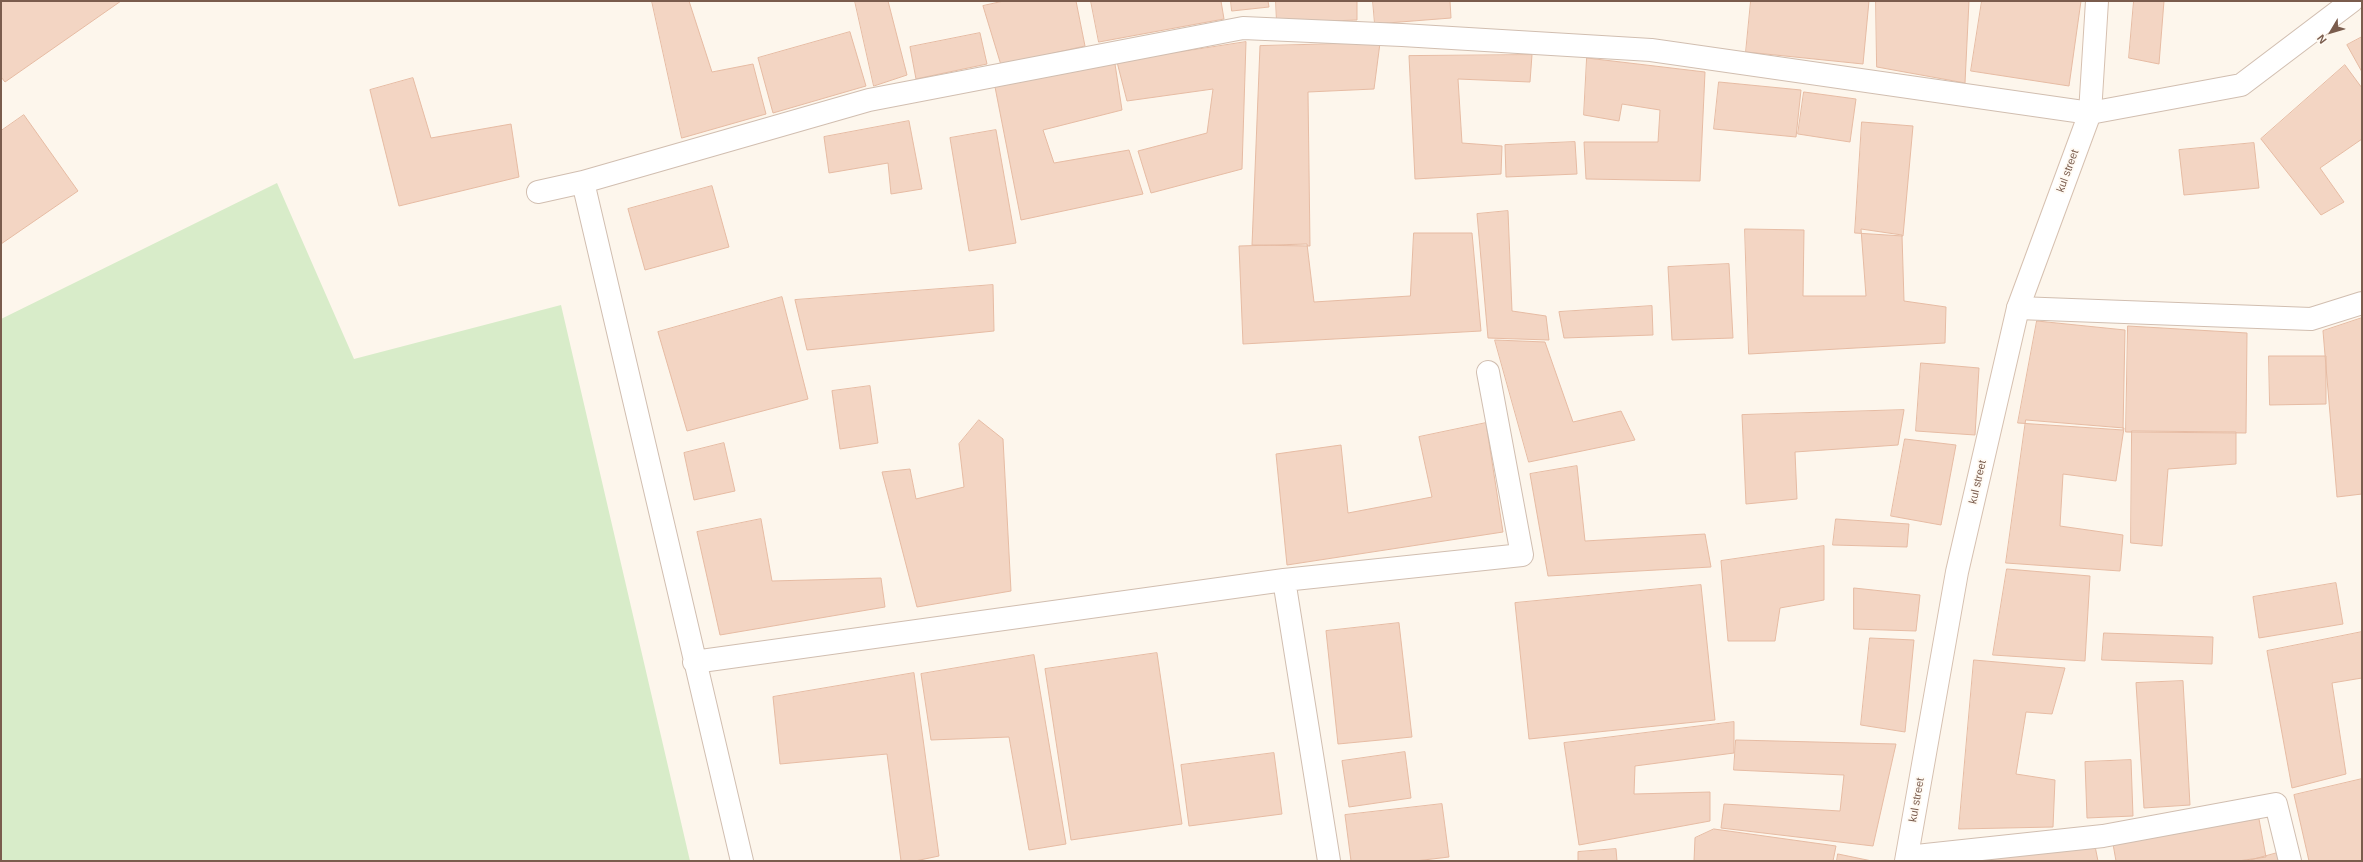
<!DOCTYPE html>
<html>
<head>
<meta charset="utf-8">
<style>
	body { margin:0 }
	#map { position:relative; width:2363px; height:862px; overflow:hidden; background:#fdf6ec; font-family:Helvetica,sans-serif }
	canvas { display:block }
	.frame { position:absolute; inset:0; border:2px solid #7a5c4d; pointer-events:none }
	.north { position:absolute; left:2311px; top:12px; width:40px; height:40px; -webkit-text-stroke:3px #fffaf3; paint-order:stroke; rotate:232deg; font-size:11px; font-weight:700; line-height:16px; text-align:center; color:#7a5c4d }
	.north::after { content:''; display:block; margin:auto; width:14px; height:18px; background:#7a5c4d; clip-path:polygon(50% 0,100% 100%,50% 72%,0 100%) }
</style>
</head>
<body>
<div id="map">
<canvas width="2363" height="862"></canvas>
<div class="frame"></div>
<div class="north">N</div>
</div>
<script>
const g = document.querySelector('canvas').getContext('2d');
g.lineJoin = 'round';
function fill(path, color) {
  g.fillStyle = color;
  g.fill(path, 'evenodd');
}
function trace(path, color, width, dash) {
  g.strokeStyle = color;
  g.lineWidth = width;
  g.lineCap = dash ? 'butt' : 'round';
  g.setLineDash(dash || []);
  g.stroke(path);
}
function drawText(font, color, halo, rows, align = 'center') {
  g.font = font + ' Helvetica,sans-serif';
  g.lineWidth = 3.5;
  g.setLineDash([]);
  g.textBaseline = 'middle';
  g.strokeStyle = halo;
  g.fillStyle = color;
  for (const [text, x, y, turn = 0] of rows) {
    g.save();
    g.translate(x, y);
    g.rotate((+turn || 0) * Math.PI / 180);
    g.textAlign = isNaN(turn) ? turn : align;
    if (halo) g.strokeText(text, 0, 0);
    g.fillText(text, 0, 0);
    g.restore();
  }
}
const green = new Path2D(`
	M277 183 354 359 561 305 690 861H1V319Z`);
const building = new Path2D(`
	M1 1H121L5 82 1 77Z
	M652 1H689L712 72 753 64 766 114 682 138Z
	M855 1H888L907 75 874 86Z
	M1004 1H1076L1085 46 1001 65 983 6Z
	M1091 1H1221L1224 19 1099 42Z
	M1231 1H1268L1269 7 1232 11Z
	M1276 1H1357V20L1277 23Z
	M1373 1H1450L1451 18 1375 24Z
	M1751 1H1869L1863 64 1746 52Z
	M1876 1H1969L1965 83 1877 67Z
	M1982 1H2081L2069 86 1971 71Z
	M2134 1H2164L2159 64 2129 58Z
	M850 32 866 86 773 113 758 58Z
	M980 33 987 64 916 79 910 47Z
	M2362 37V72L2347 45Z
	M1246 42 1242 169 1151 193 1138 151 1207 133 1213 89 1127 101 1117 62Z
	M1380 43 1374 89 1308 92 1310 246 1252 245 1260 46Z
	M1532 55 1530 82 1458 79 1462 143 1502 146 1501 174 1415 179 1409 56Z
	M1587 58 1705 72 1700 181 1586 179 1584 142H1658L1660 110 1622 104 1619 121 1584 115Z
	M1115 64 1122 110 1043 130 1054 163 1129 150 1143 194 1021 220 995 87Z
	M2345 65 2362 88V139L2320 168 2344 202 2321 215 2261 139Z
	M413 78 431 138 511 124 519 177 399 206 370 90Z
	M1719 82 1801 90 1796 137 1714 129Z
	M1804 92 1856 99 1850 142 1798 134Z
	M24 115 78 191 1 244V131Z
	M909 121 922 189 891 194 888 163 829 173 824 137Z
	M1862 122 1913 126 1903 236 1855 233Z
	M996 130 1016 243 969 251 950 138Z
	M1575 142 1577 174 1506 177 1505 145Z
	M2254 143 2259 188 2184 195 2179 150Z
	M712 186 729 247 645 270 628 209Z
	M1508 211 1512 311 1546 316 1549 340 1488 338 1477 214Z
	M1745 229 1804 230 1803 296H1866L1861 229 1902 235 1904 301 1946 307 1945 343 1749 354Z
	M1414 233H1472L1481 331 1243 344 1239 246 1307 244 1314 302 1410 296Z
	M1729 264 1733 338 1672 340 1668 267Z
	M993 285 994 331 807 350 795 300Z
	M782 297 808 399 687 431 658 332Z
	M1652 306 1653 335 1564 338 1559 312Z
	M2362 318V494L2337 497 2323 331Z
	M2037 321 2125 330 2123 430 2018 423Z
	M2128 326 2247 333 2246 433 2126 432Z
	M1495 340 1545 342 1573 422 1621 411 1635 440 1529 462Z
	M2269 356H2326V404L2270 405Z
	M1921 363 1979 368 1975 435 1916 431Z
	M870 386 878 443 840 449 832 391Z
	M1904 410 1898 445 1795 452 1797 499 1746 504 1742 415Z
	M979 420 1003 439 1011 591 917 607 882 472 910 469 916 499 964 487 959 444Z
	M2026 420 2124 428 2116 481 2063 474 2060 526 2123 535 2120 571 2006 563Z
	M1486 423 1503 532 1287 565 1276 454 1341 445 1348 513 1432 497 1419 437Z
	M2132 431 2236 432V464L2168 469 2162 546 2131 543Z
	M1905 439 1956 445 1941 525 1891 516Z
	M724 443 735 491 694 500 684 453Z
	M1577 466 1585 541 1705 534 1711 567 1548 576 1530 474Z
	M761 519 772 581 881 578 885 607 720 635 697 532Z
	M1836 519 1909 524 1907 547 1833 545Z
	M1824 546V600L1780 608 1775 641H1728L1721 561Z
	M2007 569 2090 576 2085 661 1993 655Z
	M2336 583 2343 624 2259 638 2253 597Z
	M1701 585 1715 720 1529 739 1515 603Z
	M1854 588 1920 595 1916 631 1854 629Z
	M1399 623 1412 737 1338 744 1326 631Z
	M2362 632V678L2332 683 2346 774 2292 788 2267 651Z
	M2104 633 2213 637 2212 664 2102 660Z
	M1870 638 1914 640 1905 732 1861 725Z
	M1157 653 1182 824 1071 840 1045 669Z
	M1034 655 1066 844 1029 850 1009 737 931 740 921 674Z
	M1974 660 2065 668 2052 714 2026 712 2016 774 2055 780 2053 827 1959 829Z
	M914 673 939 856 915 861H901L887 754 780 764 773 697Z
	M2183 681 2190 805 2144 808 2136 683Z
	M1734 722V753L1635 766 1634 794 1710 792V821L1579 845 1564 743Z
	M1736 740 1896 744 1873 846 1721 828 1724 804 1840 811 1844 775 1734 770Z
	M1405 752 1411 798 1349 807 1342 761Z
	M1274 753 1282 814 1189 826 1181 765Z
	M2131 760 2133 816 2087 818 2085 762Z
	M2362 779V861H2309L2294 795Z
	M1442 804 1449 857 1415 861H1351L1345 815Z
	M2259 819 2266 857 2238 861H2116L2113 844Z
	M1714 829 1836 846 1833 861H1694L1695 838Z
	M2095 846 2098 861H1985V857Z
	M1616 849 1617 861H1578V852Z
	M2281 852 2283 861H2247Z
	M1838 854 1872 861H1837Z`);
const lane = new Path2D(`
	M2018 308 2311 319 2362 303
	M1907 857 2103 836 2276 804 2290 861`);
const street = new Path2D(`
	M583 182 742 861
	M538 192 583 182 869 100 1243 28 1402 35 1651 50 2090 113 2241 85 2352 1
	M1284 580 1522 555 1488 372
	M694 662 1284 580 1329 861`);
const secondary = new Path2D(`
	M1906 861 1957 572 2018 308 2090 113 2097 1`);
const streetNames = [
	["kul street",2068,171,-70],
	["kul street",1978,482,-77],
	["kul street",1917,800,-80]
];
fill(green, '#d8ecc9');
fill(building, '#f3d5c3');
trace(building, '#e6bba3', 1);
trace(lane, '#d1beb0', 24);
trace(street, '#d1beb0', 24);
trace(secondary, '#d6c0b0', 24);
trace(lane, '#fff', 22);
trace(street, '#fff', 22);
trace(secondary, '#fff', 22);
drawText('11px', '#7a5c4d', '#fffaf3', streetNames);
</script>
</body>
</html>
